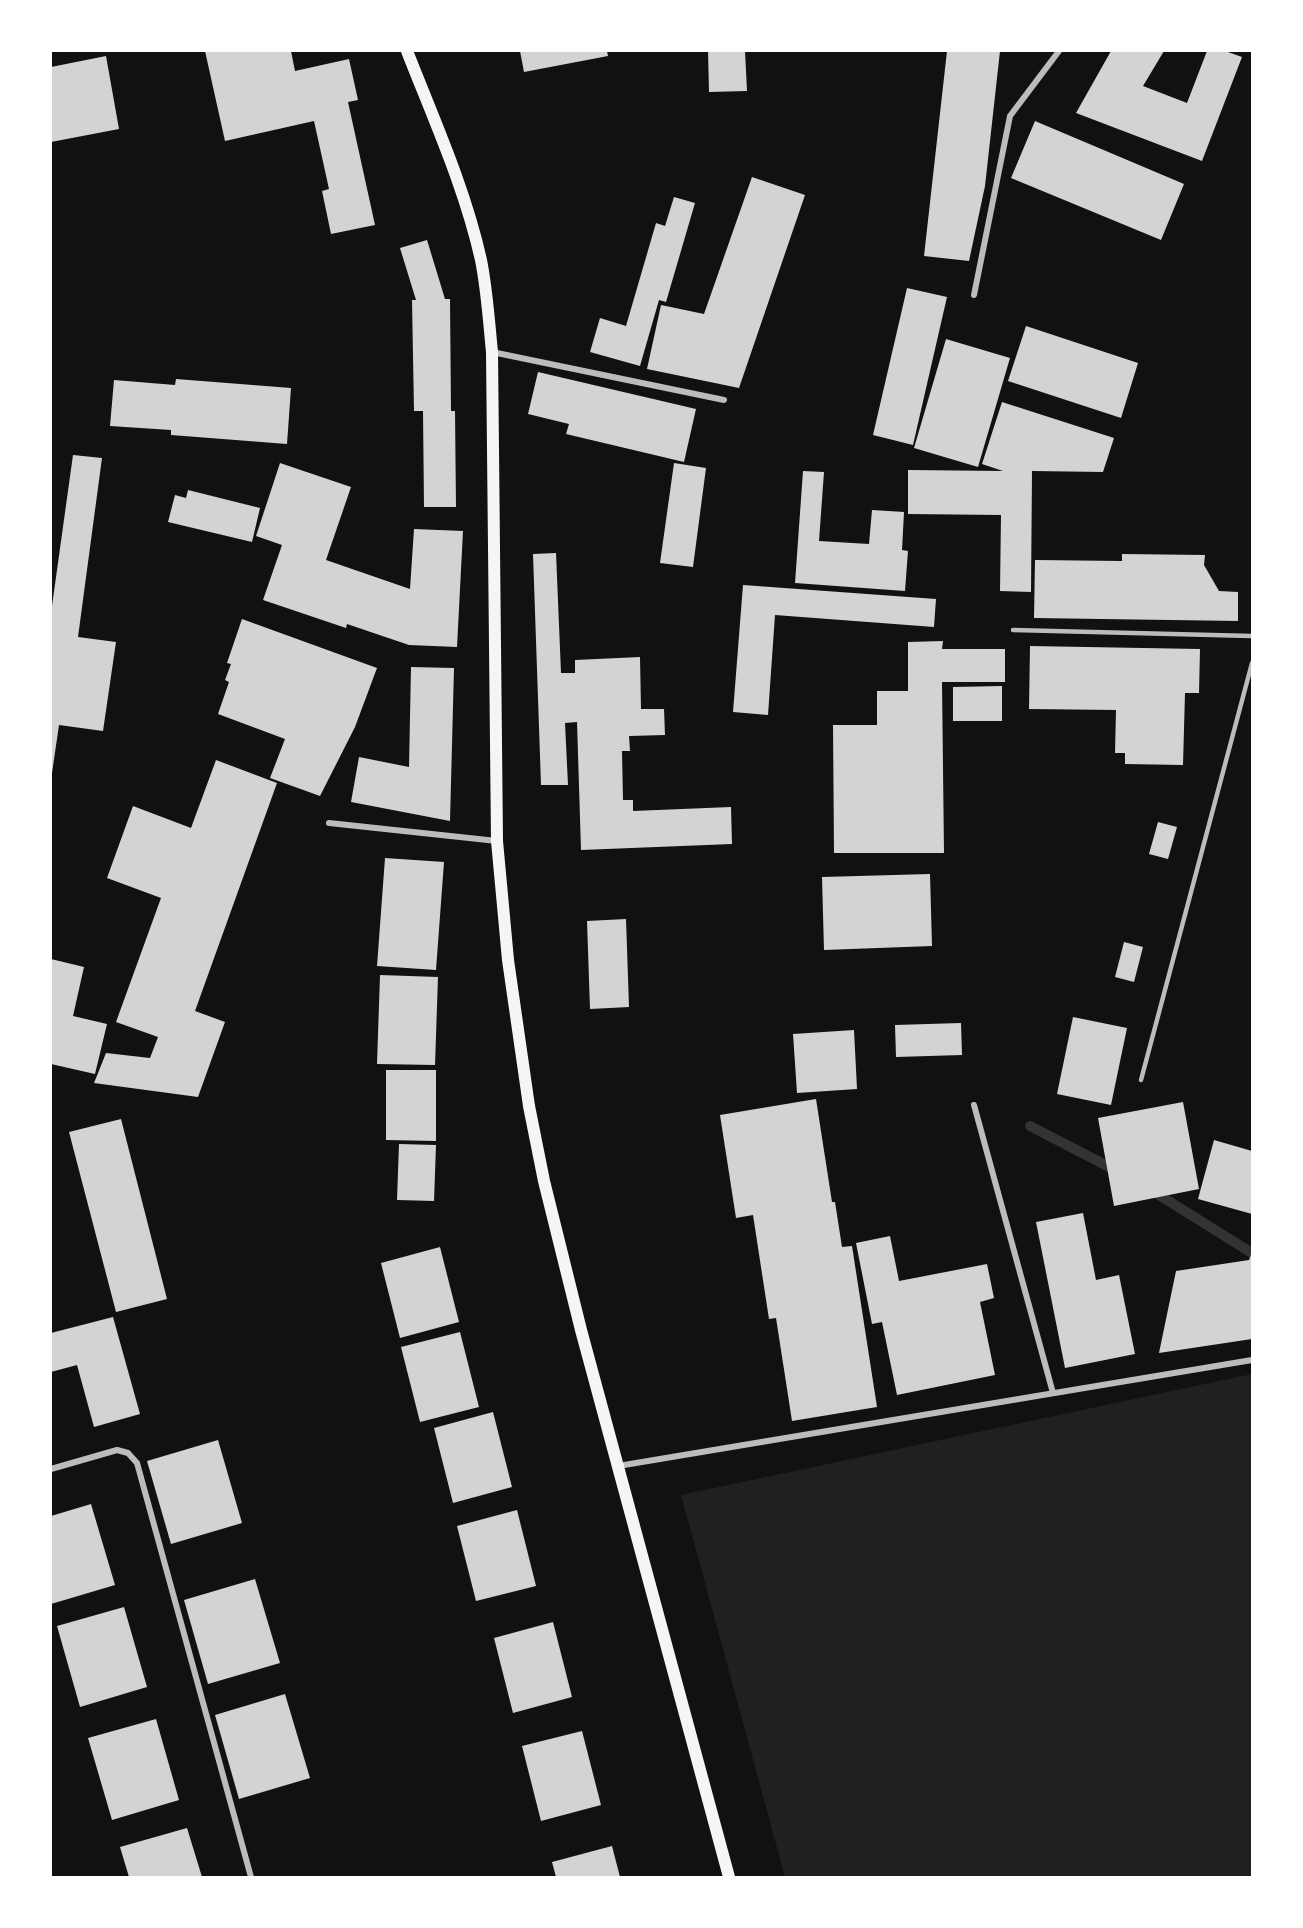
<!DOCTYPE html>
<html>
<head>
<meta charset="utf-8">
<style>
	body { margin:0 }
	#map { position:relative; width:1303px; height:1928px; overflow:hidden; background:#111; font-family:"Noto Serif",serif }
	canvas { display:block }
	.frame { position:absolute; inset:0; border:52px solid #fff; pointer-events:none }
</style>
</head>
<body>
<div id="map">
<canvas width="1303" height="1928"></canvas>
<div class="frame"></div>
</div>
<script>
const g = document.querySelector('canvas').getContext('2d');
g.lineJoin = 'round';
function fill(path, color) {
  g.fillStyle = color;
  g.fill(path, 'evenodd');
}
function trace(path, color, width, dash) {
  g.strokeStyle = color;
  g.lineWidth = width;
  g.lineCap = dash ? 'butt' : 'round';
  g.setLineDash(dash || []);
  g.stroke(path);
}
const green = new Path2D(`
	M1252 1374V1877H785L681 1495Z`);
const stream = new Path2D(`
	M1030 1126 1119 1172
	M1151 1190 1252 1253`);
const building = new Path2D(`
	M205 51H291L295 71 349 59 358 100 348 102 375 225 331 234 322 191 329 189 314 121 225 141Z
	M520 51H607L608 56 524 72Z
	M708 51H745L747 91 709 92Z
	M947 51H1000L985 186 969 261 924 256Z
	M1111 51H1164L1143 86 1187 103 1207 51H1225L1242 57 1202 161 1076 113Z
	M106 56 119 129 51 142V67Z
	M1035 121 1184 184 1161 240 1011 178Z
	M752 177 805 195 739 388 647 369 661 305 704 314Z
	M674 197 695 203 666 302 659 300 640 366 590 352 600 318 626 326 656 223 665 226Z
	M427 240 445 299H450L451 411H455L456 507H424L423 411H414L412 300H416L400 248Z
	M907 288 947 297 913 445 873 435Z
	M1026 326 1138 363 1121 418 1008 381Z
	M946 339 1010 358 978 467 914 448Z
	M538 372 696 409 684 462 566 434 569 424 528 414Z
	M176 379 291 388 287 444 171 435V430L110 426 114 380 175 385Z
	M1002 402 1114 438 1103 472 1032 471 1031 592 1000 591 1001 515 908 514V470L1003 471 982 464Z
	M73 455 102 458 78 637 116 642 103 731 59 725 52 773 51 613Z
	M280 463 351 487 326 560 410 589 414 529 463 531 457 647 409 645 347 624 346 628 263 600 282 545 256 536Z
	M674 463 706 468 693 567 660 563Z
	M803 471 824 472 819 541 869 544 872 510 904 512 902 550 908 551 905 591 795 583Z
	M188 490 260 508 252 542 168 522 175 495 186 498Z
	M556 553 561 673H575V660L640 657 641 709H664L665 735 629 736 630 751H622L623 800H633V811L731 807 732 844 581 850 577 722 565 723 568 785H541L533 554Z
	M1122 554 1205 555 1204 565 1219 591 1238 592V621L1034 618 1035 560 1122 561Z
	M743 585 936 599 934 627 775 615 768 715 733 712Z
	M242 619 377 668 355 727 320 796 270 778 285 739 218 714 229 682 225 680 231 664 227 663Z
	M943 641 942 649H1005V682H942L944 853H834L833 725H877V691H908V642Z
	M1030 646 1200 649 1199 693H1185L1183 765 1125 764V753H1115L1116 710 1029 709Z
	M411 667 454 668 450 821 351 802 359 757 409 767Z
	M1002 686V721H953V687Z
	M216 760 277 783 195 1011 225 1022 198 1097 94 1083 106 1053 150 1058 158 1037 116 1022 161 898 107 878 133 806 191 828Z
	M1158 822 1177 827 1168 859 1149 854Z
	M385 858 444 862 436 970 377 966Z
	M930 874 932 946 824 950 822 877Z
	M626 919 629 1007 590 1009 587 921Z
	M1124 942 1143 947 1134 982 1115 977Z
	M51 959 84 967 73 1016 107 1024 95 1074 51 1064Z
	M380 975 438 977 435 1065 377 1064Z
	M1073 1017 1127 1028 1111 1105 1057 1094Z
	M961 1023 962 1055 896 1057 895 1025Z
	M854 1030 857 1089 797 1093 793 1034Z
	M386 1070H436V1141L386 1140Z
	M816 1099 832 1202H835L842 1247 852 1246 877 1407 792 1421 776 1318 769 1319 753 1215 736 1218 720 1115Z
	M1183 1102 1199 1189 1114 1206 1098 1118Z
	M121 1119 167 1299 116 1312 69 1132Z
	M1214 1140 1252 1151V1214L1198 1199Z
	M399 1144 436 1145 434 1201 397 1200Z
	M1083 1213 1096 1280 1119 1275 1135 1354 1065 1368 1036 1222Z
	M890 1236 899 1281 987 1264 994 1298 980 1302 995 1375 897 1395 882 1322 872 1324 856 1243Z
	M440 1247 459 1322 400 1338 381 1263Z
	M1252 1252V1339L1159 1353 1176 1271 1249 1260Z
	M113 1317 140 1414 94 1427 77 1365 51 1372V1333Z
	M460 1332 479 1407 420 1422 401 1347Z
	M493 1412 512 1487 453 1503 434 1428Z
	M218 1440 242 1523 171 1544 147 1461Z
	M91 1504 115 1585 51 1604V1516Z
	M517 1510 536 1586 476 1601 457 1526Z
	M255 1579 280 1663 208 1684 184 1600Z
	M124 1607 147 1687 80 1707 57 1626Z
	M553 1622 572 1697 513 1713 494 1638Z
	M285 1694 310 1778 239 1799 215 1715Z
	M156 1719 179 1800 112 1820 88 1738Z
	M582 1731 601 1805 541 1821 522 1746Z
	M187 1828 202 1877H129L120 1847Z
	M612 1846 620 1877H556L552 1862Z`);
const service = new Path2D(`
	M1013 630 1252 636
	M1141 1080 1252 663`);
const minor = new Path2D(`
	M974 295 1010 116 1059 51
	M492 352 724 400
	M329 823 497 841
	M974 1105 1053 1393
	M618 1466 1252 1360
	M51 1469 117 1450 128 1453 137 1463 251 1877`);
const secondary = new Path2D(`
	M407 51C434 120 465 188 481 260 487 290 489 322 492 352L497 841 508 960 529 1106 544 1181 581 1330 729 1877`);
fill(green, '#202020');
trace(stream, '#333', 10);
fill(building, '#d3d3d3');
trace(service, '#bcbcbc', 4.5);
trace(minor, '#bcbcbc', 6);
trace(secondary, '#f5f5f5', 12);
</script>
</body>
</html>
